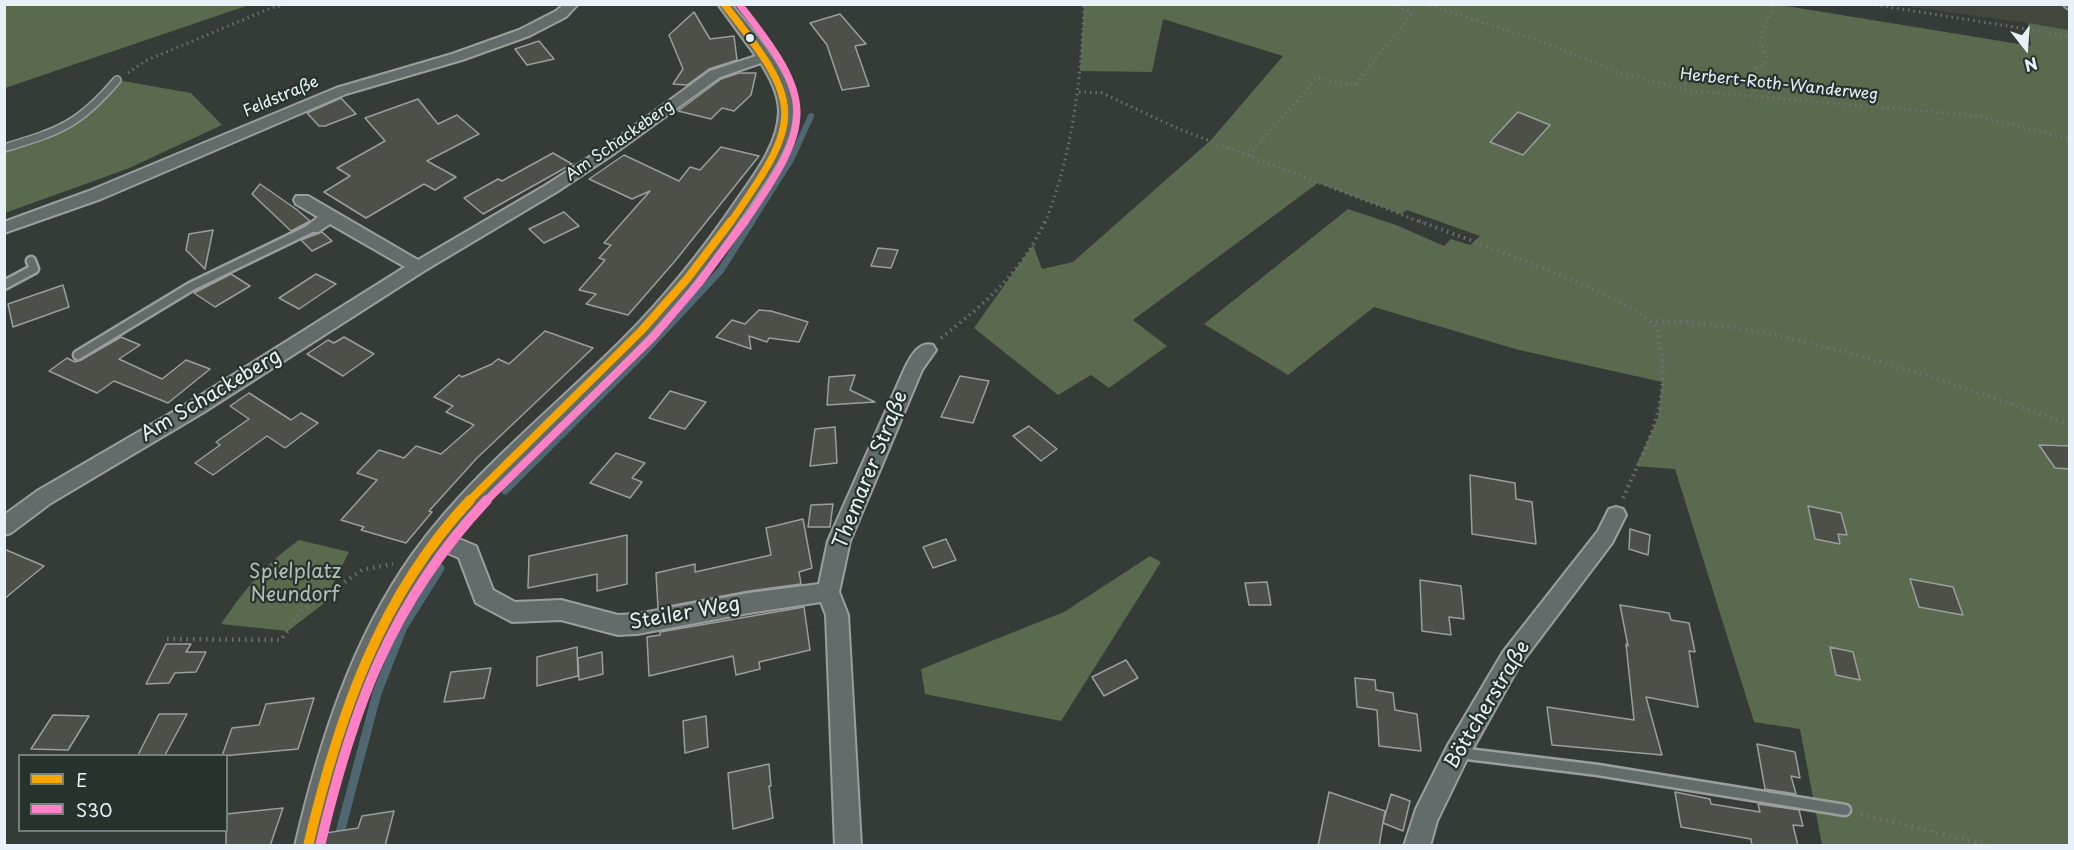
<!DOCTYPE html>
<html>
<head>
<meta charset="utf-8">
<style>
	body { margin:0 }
	#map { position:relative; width:2074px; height:850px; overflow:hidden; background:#353b36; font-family:"Playpen Sans",sans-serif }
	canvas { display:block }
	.frame { position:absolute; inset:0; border:6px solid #e8f1f8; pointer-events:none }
	.legend { position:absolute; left:18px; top:754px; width:210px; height:78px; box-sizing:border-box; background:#26332d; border:2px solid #747f7e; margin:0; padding:8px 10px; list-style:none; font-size:18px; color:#e8f1f8 }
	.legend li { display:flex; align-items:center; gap:12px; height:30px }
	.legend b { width:30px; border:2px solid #747f7e }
	.north { position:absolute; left:1996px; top:18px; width:60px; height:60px; -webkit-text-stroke:4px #26332d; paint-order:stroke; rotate:163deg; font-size:16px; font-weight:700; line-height:24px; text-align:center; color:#e8f1f8 }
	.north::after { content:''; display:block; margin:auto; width:21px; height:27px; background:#e8f1f8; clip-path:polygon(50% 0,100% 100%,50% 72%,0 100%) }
</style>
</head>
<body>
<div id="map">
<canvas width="2074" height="850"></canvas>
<div class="frame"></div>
<ul class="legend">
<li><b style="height:8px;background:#f7a600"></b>E</li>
<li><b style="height:8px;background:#ff80c5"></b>S30</li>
</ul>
<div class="north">N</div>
</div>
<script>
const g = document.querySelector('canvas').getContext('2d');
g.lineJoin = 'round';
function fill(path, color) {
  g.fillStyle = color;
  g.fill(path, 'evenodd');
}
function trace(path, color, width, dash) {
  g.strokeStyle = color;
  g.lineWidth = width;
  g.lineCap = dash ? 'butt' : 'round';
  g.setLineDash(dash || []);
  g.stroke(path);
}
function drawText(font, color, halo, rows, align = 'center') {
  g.font = font + ' "Playpen Sans",sans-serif';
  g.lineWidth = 4.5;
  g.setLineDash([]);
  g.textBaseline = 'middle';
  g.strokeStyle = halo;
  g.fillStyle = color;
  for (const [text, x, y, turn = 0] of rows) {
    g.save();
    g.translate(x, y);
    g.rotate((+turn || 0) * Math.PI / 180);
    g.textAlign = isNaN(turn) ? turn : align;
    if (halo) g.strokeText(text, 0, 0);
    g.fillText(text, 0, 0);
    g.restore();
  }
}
const built = new Path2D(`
	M1897 5H2069V30L2028 23Z`);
const green = new Path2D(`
	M5 4H249V5L5 88Z
	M1774 4 2031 46 2028 23 2069 30V845H1822L1800 729 1754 722 1675 469 1636 466 1658 418 1662 382 1519 350 1374 307 1288 375 1204 324 1348 209 1396 225 1444 246 1451 239 1470 245 1480 236 1407 210 1401 214 1318 183 1133 320 1167 346 1109 388 1091 375 1058 395 974 328 1033 245 1042 269 1073 262 1211 140 1283 56 1163 19 1152 72 1080 71 1084 5Z
	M117 80 191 93 222 125 127 169 5 213V147L70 123Z
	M299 540 349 552 323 604 288 631 221 624C247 587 262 567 299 540Z
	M1150 556 1161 562 1061 721 925 694 921 669 1064 612Z`);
const streamFar2 = new Path2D(`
	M751 223 791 160 811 116`);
const streamFar1 = new Path2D(`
	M505 491 638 359 721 270 752 221`);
const stream = new Path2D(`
	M338 840 377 693 403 627 440 568`);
const building = new Path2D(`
	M694 12 710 39 734 36 737 60 709 69 687 85 673 84 683 69 669 35Z
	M840 14 866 44 855 46 869 86 842 90 827 45 810 23Z
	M539 41 554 59 527 65 515 49Z
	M739 73H756L751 95 734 111 722 108 711 119 678 111 721 79Z
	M341 98 356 114 325 126H319L307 113Z
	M418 99 438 124 457 115 479 134 427 161 456 177 435 190 424 184 366 218 324 192 350 176 337 168 385 141 365 118Z
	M1518 112 1550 125 1523 155 1490 142Z
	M721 147 759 156 675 261 628 315 586 304 596 294 579 290 605 260 599 258 611 245 604 243 650 191 632 199 589 179 624 155 679 181 690 167 700 170Z
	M553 153 572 164 483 214 464 198 498 179 502 181Z
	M260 184 296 209 310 221 291 231 252 194Z
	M564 212 579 226 544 243 529 229Z
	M213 230 205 269 186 250 189 234Z
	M322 232 332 241 312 251 301 240Z
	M878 248 898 250 891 268 871 266Z
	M231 274 250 286 215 307 194 293Z
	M316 274 336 284 299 309 279 298Z
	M63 285 69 307 13 327 8 304Z
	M759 310 771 311 808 322 799 342 769 338 767 342 749 336 751 349 716 337 732 320 745 324Z
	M545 331 593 348 477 458 429 511 432 512 406 543 361 530 364 527 341 520 377 480 357 473 379 450 404 458 416 446 441 454 474 425 446 412 453 406 434 397 459 375 462 377 492 364 498 359 509 364Z
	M121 337 140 345 119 359 162 379 186 360 210 369 168 403 114 381 97 393 49 371 67 358 75 362 81 360Z
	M344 337 374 354 343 376 307 354 328 340 334 343Z
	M855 375 850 390 875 402 827 405 829 377Z
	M960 376 989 381 973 423 941 417Z
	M670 391 706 402 685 429 649 418Z
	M249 393 291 420 301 413 318 423 285 448 267 436 213 475 195 463 220 445 216 442 249 419 230 406Z
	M1029 426 1057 449 1041 461 1013 436Z
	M835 427 837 463 810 466 815 429Z
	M2039 445 2070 446V469L2055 468Z
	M616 453 645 463 632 478 642 482 630 498 590 483Z
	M1470 475 1515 483 1516 499 1532 502 1536 544 1472 534Z
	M833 504 830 527H808L811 505Z
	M1808 506 1841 513 1847 535 1838 534 1840 544 1815 539Z
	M803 519 812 568 799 572 801 584 749 591 658 608 656 573 695 564V572L771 555 766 528Z
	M1630 529 1650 535 1648 555 1629 549Z
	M627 535V584L597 591V574L528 588 529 556Z
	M946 539 956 560 933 568 923 547Z
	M4 549 44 566 4 599Z
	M1910 579 1953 587 1963 615 1919 607Z
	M1420 580 1461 586 1464 619 1449 617 1451 635 1422 631Z
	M1267 582 1271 605H1249L1245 583Z
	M1620 605 1669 613 1671 620 1689 623 1695 652 1689 651 1698 707 1646 697 1662 755 1552 745 1547 707 1634 720 1626 644 1628 646Z
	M804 607 810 650 759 662 760 669 736 675 733 656 649 676 647 637 660 635V632Z
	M166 644H191L186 652H206L196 672 175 673 169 683 146 684Z
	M577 647 578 676 537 686V657Z
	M1830 647 1853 652 1860 680 1836 675Z
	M602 652 603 674 579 680 578 658Z
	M1126 660 1138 678 1104 696 1092 677Z
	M491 668 484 698 444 702 451 672Z
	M1355 678 1375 680 1376 690 1393 693 1395 710 1417 714 1421 751 1379 746 1377 710 1357 707Z
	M314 698 298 749 222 756 232 728 259 725 266 704Z
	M159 714H187L165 755H138Z
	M53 715 89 716 68 750 31 749Z
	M706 716 708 747 685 753 683 721Z
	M1757 744 1795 752 1800 778 1791 776 1796 794 1765 789Z
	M769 764 771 786H769L773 818 733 829 728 773Z
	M1329 792 1385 811 1379 846H1318Z
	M1675 792 1710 799 1711 804 1760 812 1758 804 1799 810 1803 826 1793 825 1798 846H1752L1751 839 1681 827Z
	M1391 794 1410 801 1403 831 1383 823Z
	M283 808 270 846H226V814Z
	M394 811 385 846H323L326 833 358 828 362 816Z`);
const pathFar2 = new Path2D(`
	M1424 4 1532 38 1618 72 1690 91 1972 115 2070 139
	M1870 4 2070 36
	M128 73 145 61 271 8 288 4
	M1079 92 1102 93 1179 129 1423 223
	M1767 98 1772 84 1757 73 1756 68 1765 64 1767 56 1759 41 1774 4
	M1249 155 1317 78 1354 86 1411 15 1407 10 1388 4
	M1045 223C1073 152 1081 80 1084 4`);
const pathFar1 = new Path2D(`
	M1419 221C1460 237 1639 299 1656 328 1659 334 1659 343 1661 350 1670 407 1645 448 1623 498
	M1650 321C1709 321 1765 332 1821 346 1906 367 1988 395 2070 425
	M941 338C985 303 1021 274 1045 221`);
const path = new Path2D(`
	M167 639 281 640 300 612 362 570 393 564
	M1861 814 1992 846`);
const serviceFar2 = new Path2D(`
	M2067 4 2070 6
	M4 148C59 131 78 126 117 80`);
const serviceFar1 = new Path2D(`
	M4 285 34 269 31 261
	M78 355 192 286 312 228`);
const service = new Path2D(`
	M1459 753 1598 770 1845 810`);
const minor = new Path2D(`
	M564 4H578L566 17 529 36 462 60 346 94 101 199 4 233V222L89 191 336 88 452 54 519 30 556 11Z
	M718 4H731C753 32 795 76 793 113 792 146 769 176 752 202 721 248 689 291 652 331 587 401 514 462 452 536L476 546 493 590 515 602 561 600 618 615 637 614 749 593 819 584 828 541 905 368C911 356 919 341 933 345L936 350 922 370 850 541 839 592 848 615 861 846H835L826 615 821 602 749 613 637 634 618 635 561 620 512 622 476 603 459 558 441 550C375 636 344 741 321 846H295C319 744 351 641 412 555 470 474 551 411 621 341 664 298 702 251 736 201 754 175 778 145 779 112 779 94 770 78 761 63L720 77 615 153 558 191 424 271 204 412 51 503 11 533 4 535V515L37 491 190 402 405 267 330 224 318 232H306L304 228 318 217 296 204 294 200 296 196H308L418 260 546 185 605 147 710 71 756 56Z
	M1616 507 1623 509 1626 515 1612 543 1519 666 1466 761 1437 821 1430 846H1404L1416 809 1448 745 1503 652 1598 531 1609 509Z`);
const bus1Far2 = new Path2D(`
	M724 4C804 106 804 117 730 223`);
const bus1Far1 = new Path2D(`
	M469 501 641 331 687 279 731 221`);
const bus1 = new Path2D(`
	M308 846C338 719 379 597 470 500`);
const bus2Far2 = new Path2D(`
	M739 4C816 101 815 121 744 223`);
const bus2Far1 = new Path2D(`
	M486 501 653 337 699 283 745 221`);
const bus2 = new Path2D(`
	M320 846C352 711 390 603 487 500`);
const markers = [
	[750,38,5,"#e8f1f8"]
];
const farStreetnames = [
	["Herbert-Roth-Wanderweg",1779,85,6],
	["Feldstraße",281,97,-23],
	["Am Schackeberg",620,141,-35]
];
const streetNames = [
	["Am Schackeberg",211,396,-31],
	["Themarer Straße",871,470,-68],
	["Steiler Weg",685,614,-10],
	["Böttcherstraße",1488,705,-59]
];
const parkNames = [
	["Spielplatz",295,572],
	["Neundorf",295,595]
];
fill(built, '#41473c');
fill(green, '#5a6a4f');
trace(streamFar2, '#4e6770', 6);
trace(streamFar1, '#4e6770', 7);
trace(stream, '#4e6770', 9);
fill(building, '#4d4f49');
trace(building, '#9a9f9e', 1.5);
trace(serviceFar2, '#9a9f9e', 10);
trace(serviceFar1, '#9a9f9e', 13);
trace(service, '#9a9f9e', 15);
trace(minor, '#9a9f9e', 4);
trace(pathFar2, '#6e7171', 3, [1.5, 4]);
trace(pathFar1, '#6e7171', 4, [1.5, 4.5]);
trace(path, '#6e7171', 4.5, [1.5, 5]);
trace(serviceFar2, '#646b6b', 7);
trace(serviceFar1, '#646b6b', 8);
trace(service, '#646b6b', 10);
fill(minor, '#646b6b');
trace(bus1Far2, '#f7a600', 7);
trace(bus1Far1, '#f7a600', 8);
trace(bus1, '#f7a600', 10);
trace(bus2Far2, '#ff80c5', 7);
trace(bus2Far1, '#ff80c5', 8);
trace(bus2, '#ff80c5', 10);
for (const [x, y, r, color] of markers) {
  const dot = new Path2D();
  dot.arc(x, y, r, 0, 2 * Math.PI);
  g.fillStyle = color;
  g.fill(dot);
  trace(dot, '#26332d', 2);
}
drawText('16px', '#e8f1f8', '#26332d', farStreetnames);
drawText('20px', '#e8f1f8', '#26332d', streetNames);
drawText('20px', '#b2beb6', '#26332d', parkNames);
</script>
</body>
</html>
